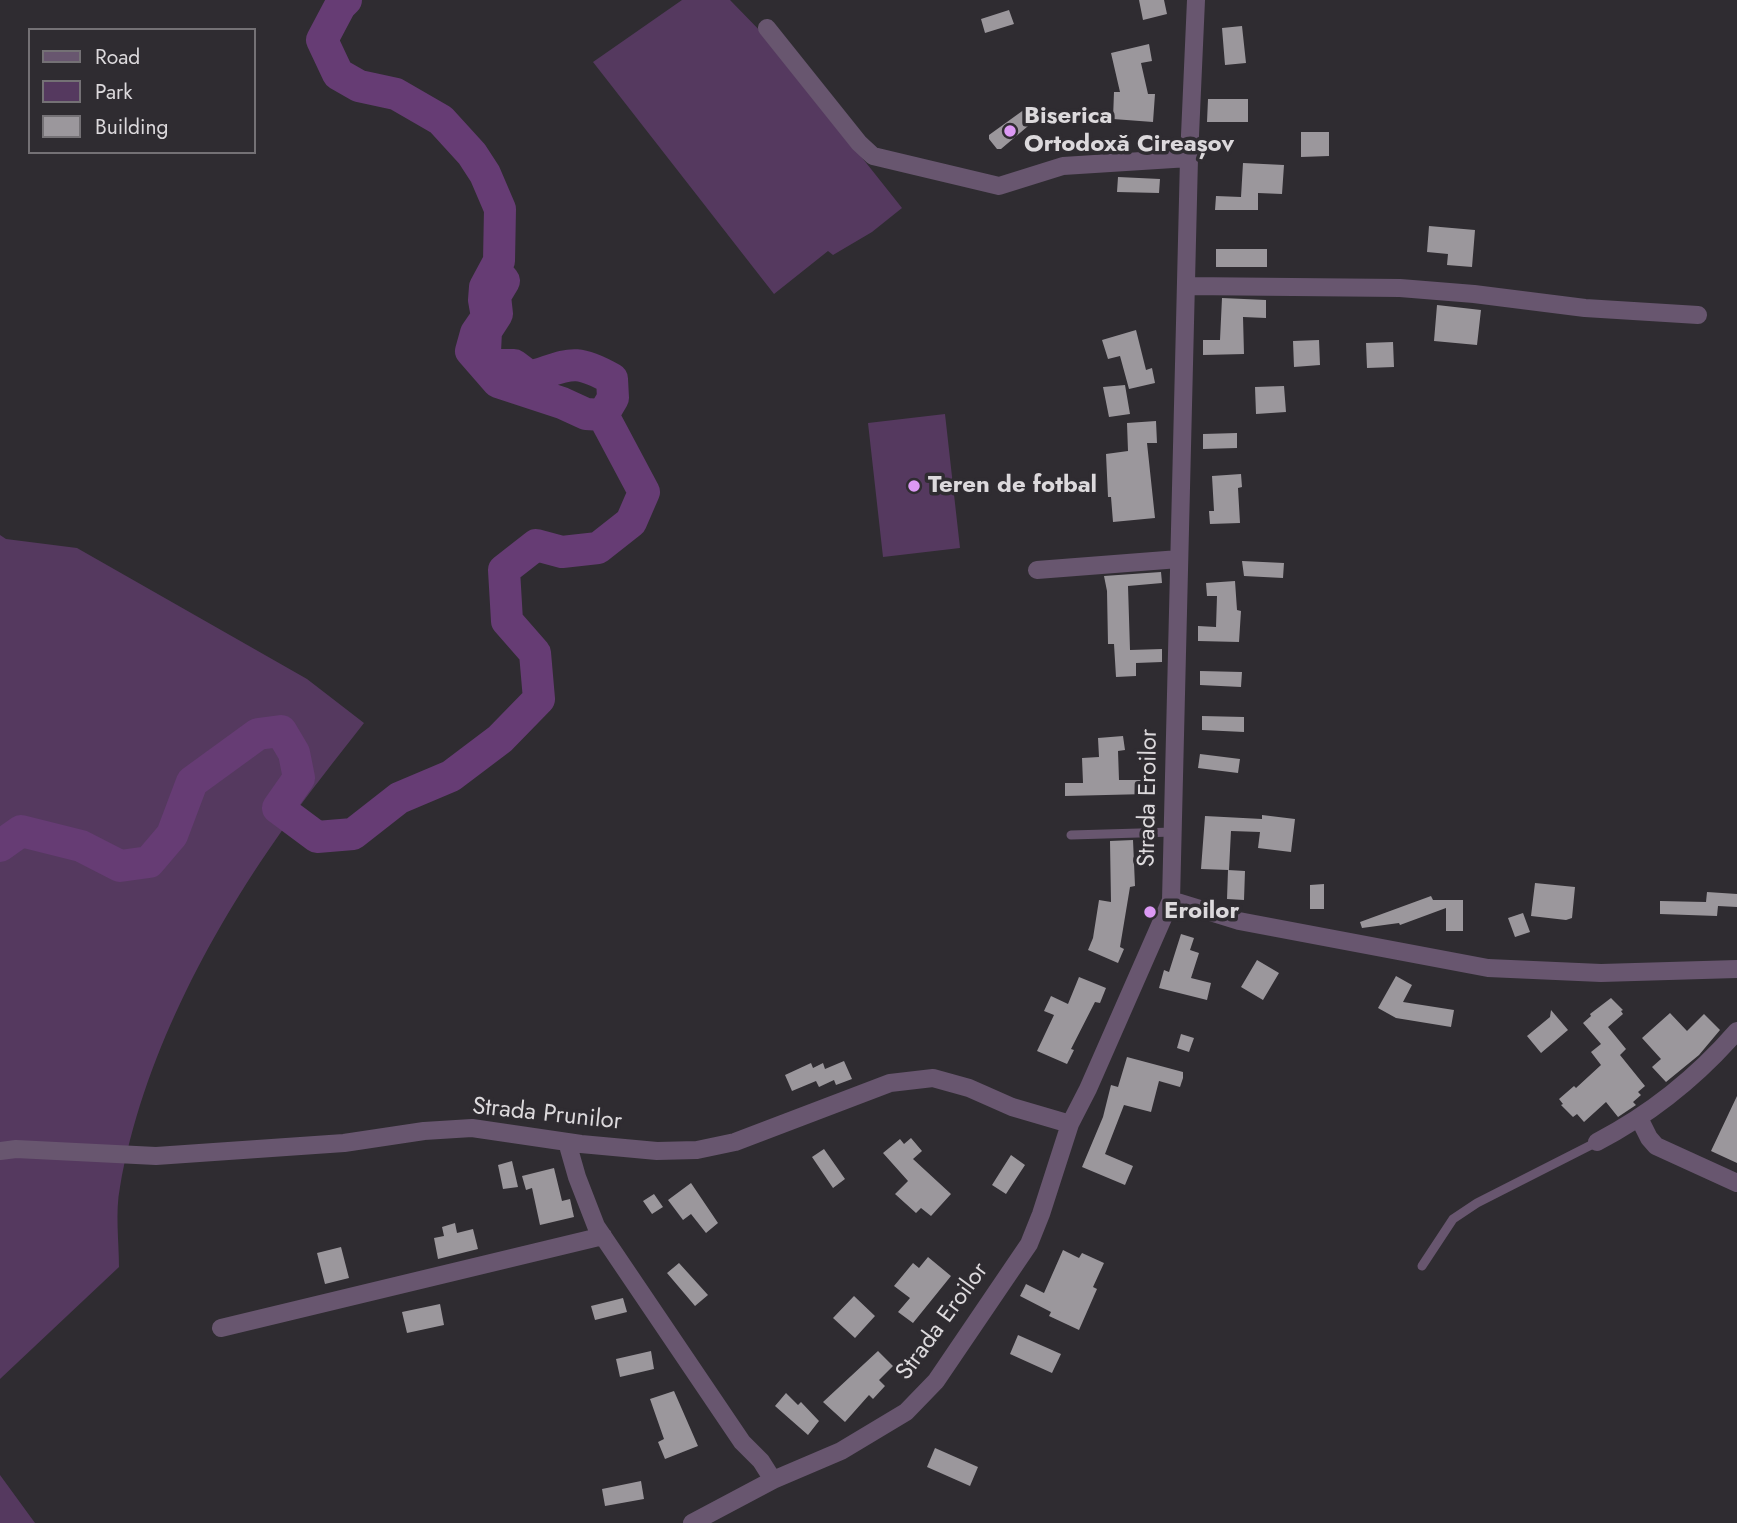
<!DOCTYPE html>
<html>
<head>
<meta charset="utf-8">
<style>
	body { margin:0 }
	#map { position:relative; width:1737px; height:1523px; overflow:hidden; background:#2f2c31; font-family:Jost,sans-serif }
	canvas { display:block }
	.legend { position:absolute; left:28px; top:28px; width:228px; height:126px; box-sizing:border-box; background:#2f2c31; border:2px solid #747175; margin:0; padding:9px 12px; list-style:none; font-size:21px; color:#dcd9dc }
	.legend li { display:flex; align-items:center; gap:14px; height:35px }
	.legend b { width:35px; border:2px solid #747175 }
</style>
</head>
<body>
<div id="map">
<canvas width="1737" height="1523"></canvas>
<ul class="legend">
<li><b style="height:9px;background:#68566f"></b>Road</li>
<li><b style="height:19px;background:#55395f"></b>Park</li>
<li><b style="height:19px;background:#9b979c"></b>Building</li>
</ul>
</div>
<script>
const g = document.querySelector('canvas').getContext('2d');
g.lineJoin = 'round';
function fill(path, color) {
  g.fillStyle = color;
  g.fill(path, 'evenodd');
}
function trace(path, color, width, dash) {
  g.strokeStyle = color;
  g.lineWidth = width;
  g.lineCap = dash ? 'butt' : 'round';
  g.setLineDash(dash || []);
  g.stroke(path);
}
function drawText(font, color, halo, rows, align = 'center') {
  g.font = font + ' Jost,sans-serif';
  g.lineWidth = 7;
  g.setLineDash([]);
  g.textBaseline = 'middle';
  g.strokeStyle = halo;
  g.fillStyle = color;
  for (const [text, x, y, turn = 0] of rows) {
    g.save();
    g.translate(x, y);
    g.rotate((+turn || 0) * Math.PI / 180);
    g.textAlign = isNaN(turn) ? turn : align;
    if (halo) g.strokeText(text, 0, 0);
    g.fillText(text, 0, 0);
    g.restore();
  }
}
const green = new Path2D(`
	M682 0H730L767 38 902 208 872 232 833 255 828 251 774 294 593 62Z
	M945 414 960 548 883 557 868 423Z
	M0 535 6 539 77 548 307 679 364 723C336 759 307 795 281 832 207 937 142 1061 120 1187 115 1212 119 1241 119 1267L0 1379Z
	M0 1475 35 1523H0Z`);
const river = new Path2D(`
	M346 0 340 6 322 40 338 74 359 86 396 94 441 120 472 154 485 174 500 209 499 261 485 287 484 300 487 317 476 333 471 351 498 382 562 403 586 414 603 415 613 398 612 379C573 357 570 365 530 377L514 365H491L485 352 486 331 497 314 495 296 504 281 495 270
	M0 846 21 831 81 846 120 866 149 862 172 835 192 782 258 734 281 731 294 753 299 778 278 808 317 837 353 834 399 798 451 776 500 739 539 699 535 653 507 621 504 570 536 545 562 552 598 548 631 522 644 492 603 415`);
const building = new Path2D(`
	M1139 0H1164L1167 14 1143 20Z
	M1009 10 1014 24 985 33 981 19Z
	M1242 26 1246 63 1225 65 1222 28Z
	M1149 44 1152 61 1141 63 1148 94H1155L1153 122 1113 119 1114 92H1120L1111 53Z
	M1208 99H1248V122H1207Z
	M1025 109 1032 113 1034 121 1001 149H997L989 139V135Z
	M1301 132H1329V156L1301 157Z
	M1243 163 1284 165 1282 194 1258 193V210H1215L1216 196 1241 197Z
	M1118 177 1160 179 1159 193 1117 192Z
	M1429 226 1475 230 1472 267 1447 265 1448 254 1427 252Z
	M1216 249H1267V267H1216Z
	M1222 298 1266 300V318L1243 317 1244 354 1203 355V340H1220Z
	M1437 305 1481 310 1477 345 1434 341Z
	M1136 330 1146 370 1152 368 1155 383 1129 389 1120 356 1108 359 1102 340Z
	M1319 340 1320 365 1294 367 1293 341Z
	M1393 342 1394 367 1367 368 1366 343Z
	M1125 385 1130 414 1109 417 1103 387Z
	M1284 386 1286 412 1256 414 1255 387Z
	M1156 421 1157 443H1147L1155 518 1113 522 1111 497H1108L1106 454 1128 451 1127 423Z
	M1237 433V448L1203 449V434Z
	M1241 474 1242 487 1238 488 1240 523 1210 524 1209 511H1214L1212 476Z
	M1242 561 1284 563 1283 578 1244 576Z
	M1161 572 1162 583 1128 586 1130 650 1162 649V662L1136 663V676L1116 677 1114 644H1108L1107 591 1104 576Z
	M1235 581 1237 610 1241 611 1239 642 1198 641V626L1216 627 1217 596H1207L1206 583Z
	M1200 671 1242 672 1241 687 1200 685Z
	M1202 716 1244 717V732L1202 730Z
	M1123 736 1125 750 1118 751 1119 780H1146L1147 794 1065 796V783H1083L1082 758 1099 757 1098 738Z
	M1200 754 1240 759 1238 773 1198 768Z
	M1262 815 1295 819 1291 852 1258 848 1260 832 1231 831 1229 870 1201 869 1205 816 1262 819Z
	M1133 840 1135 886 1130 887 1120 947 1124 949 1118 963 1088 950 1093 938 1099 900 1111 902 1110 841Z
	M1228 870 1245 871 1244 900 1227 899Z
	M1535 883 1575 887 1572 918 1566 920 1531 916Z
	M1324 884V909H1310V885Z
	M1707 892 1737 894V907L1718 906 1717 916 1660 914V901L1706 902Z
	M1431 896 1433 900H1463V931H1446V908L1400 925 1399 923 1362 928 1360 922Z
	M1523 913 1530 932 1515 937 1508 918Z
	M1181 934 1194 938 1190 950 1199 953 1191 978 1211 983 1207 1000 1159 988 1164 970 1169 972Z
	M1257 960 1279 973 1263 1000 1241 987Z
	M1396 976 1412 985 1403 1002 1454 1010 1451 1027 1396 1018 1378 1008Z
	M1079 977 1106 988 1100 1003 1095 1002 1071 1049 1074 1050 1067 1064 1037 1051 1054 1015 1044 1011 1051 996 1068 1004Z
	M1611 998 1623 1010 1621 1011 1623 1014 1608 1027 1626 1049 1620 1055 1645 1086 1638 1092 1641 1095 1633 1102 1636 1105 1618 1117 1606 1102 1584 1122 1577 1114 1573 1117 1561 1105 1563 1104 1559 1099 1574 1086 1576 1088 1601 1065 1591 1052 1601 1044 1583 1023 1591 1016 1590 1014Z
	M1551 1010 1568 1030 1541 1053 1527 1036 1550 1017Z
	M1670 1013 1687 1031 1704 1014 1720 1030 1699 1055 1666 1082 1652 1067 1661 1059 1642 1038Z
	M1181 1034 1194 1038 1189 1052 1177 1048Z
	M1127 1057 1183 1072V1078L1180 1087 1159 1081 1151 1112 1124 1105 1105 1154 1133 1166 1125 1185 1082 1167 1103 1117 1111 1085 1118 1087Z
	M844 1061 852 1079 836 1085 834 1080 819 1087 816 1081 792 1091 785 1075 811 1063 813 1068 823 1063 825 1069Z
	M1737 1096V1163L1711 1151Z
	M911 1138 922 1151 913 1159 951 1194 931 1216 921 1208 916 1213 895 1194 908 1181 883 1153 900 1139 904 1144Z
	M824 1149 845 1179 833 1188 812 1157Z
	M1011 1155 1025 1165 1006 1194 992 1185Z
	M512 1161 518 1187 503 1189 498 1165Z
	M554 1168 562 1201 570 1199 574 1217 540 1225 532 1188 526 1190 522 1176Z
	M691 1183 718 1223 706 1233 691 1214 683 1220 668 1200Z
	M654 1194 663 1207 652 1214 643 1201Z
	M455 1223 457 1233 473 1229 478 1249 438 1259 434 1238 444 1236 442 1227Z
	M341 1247 349 1278 325 1284 317 1253Z
	M1063 1250 1079 1258 1082 1253 1104 1263 1093 1287 1097 1289 1079 1330 1049 1316 1051 1312 1020 1296 1026 1284 1044 1293Z
	M928 1257 951 1276 913 1323 898 1312 910 1298 894 1286 913 1263 919 1268Z
	M679 1263 708 1295 695 1306 667 1273Z
	M854 1296 875 1316 855 1338 833 1318Z
	M623 1298 627 1312 595 1320 591 1306Z
	M440 1304 444 1325 407 1333 402 1312Z
	M1018 1335 1061 1354 1052 1373 1010 1354Z
	M651 1351 654 1369 620 1377 616 1359Z
	M878 1351 893 1366 879 1380 885 1386 873 1399 869 1395 845 1422 823 1402Z
	M674 1391 698 1446 665 1459 658 1442 664 1439 650 1399Z
	M786 1393 798 1405 801 1402 819 1421 808 1435 775 1406Z
	M935 1448 978 1467 970 1486 927 1467Z
	M641 1481 644 1499 605 1506 602 1489Z`);
const service = new Path2D(`
	M1071 835 1173 832
	M1422 1266 1453 1219 1477 1203 1597 1142`);
const minor = new Path2D(`
	M767 28 859 143 873 156 999 186 1063 166 1189 158
	M1186 286 1400 288 1474 294 1585 308 1698 315
	M1037 570 1179 559
	M1171 900 1239 921 1488 968 1601 973 1737 969
	M1639 1118 1649 1138 1656 1146 1737 1183
	M567 1142 577 1177 596 1226 742 1442 761 1461 773 1480
	M1597 1142C1651 1114 1697 1077 1737 1031
	M0 1151 16 1149 156 1156 344 1143 424 1131 472 1128 581 1144 657 1151 697 1150 735 1142 890 1083 933 1078 969 1088 1012 1107 1070 1124
	M221 1328 603 1236
	M692 1523 773 1480 841 1451 906 1412 936 1381 1029 1244 1041 1214 1070 1124 1088 1089 1171 900 1189 158 1196 0`);
const markers = [
	[1010,131,7,"#dc99f4"],
	[914,486,7,"#dc99f4"],
	[1150,912,7,"#dc99f4"]
];
const poiNames = [
	["Biserica",1024,117],
	["Ortodoxă Cireașov",1024,145],
	["Teren de fotbal",928,486],
	["Eroilor",1164,912]
];
const streetNames = [
	["Strada Eroilor",1149,798,-89],
	["Strada Prunilor",547,1115,6],
	["Strada Eroilor",943,1322,-54]
];
fill(green, '#55395f');
trace(river, '#663c74', 32);
fill(building, '#9b979c');
trace(service, '#68566f', 9);
trace(minor, '#68566f', 18);
for (const [x, y, r, color] of markers) {
  const dot = new Path2D();
  dot.arc(x, y, r, 0, 2 * Math.PI);
  g.fillStyle = color;
  g.fill(dot);
  trace(dot, '#2f2c31', 2.5);
}
drawText('bold 24px', '#dcd9dc', '#2f2c31', poiNames, 'left');
drawText('24px', '#dcd9dc', '#2f2c31', streetNames);
</script>
</body>
</html>
